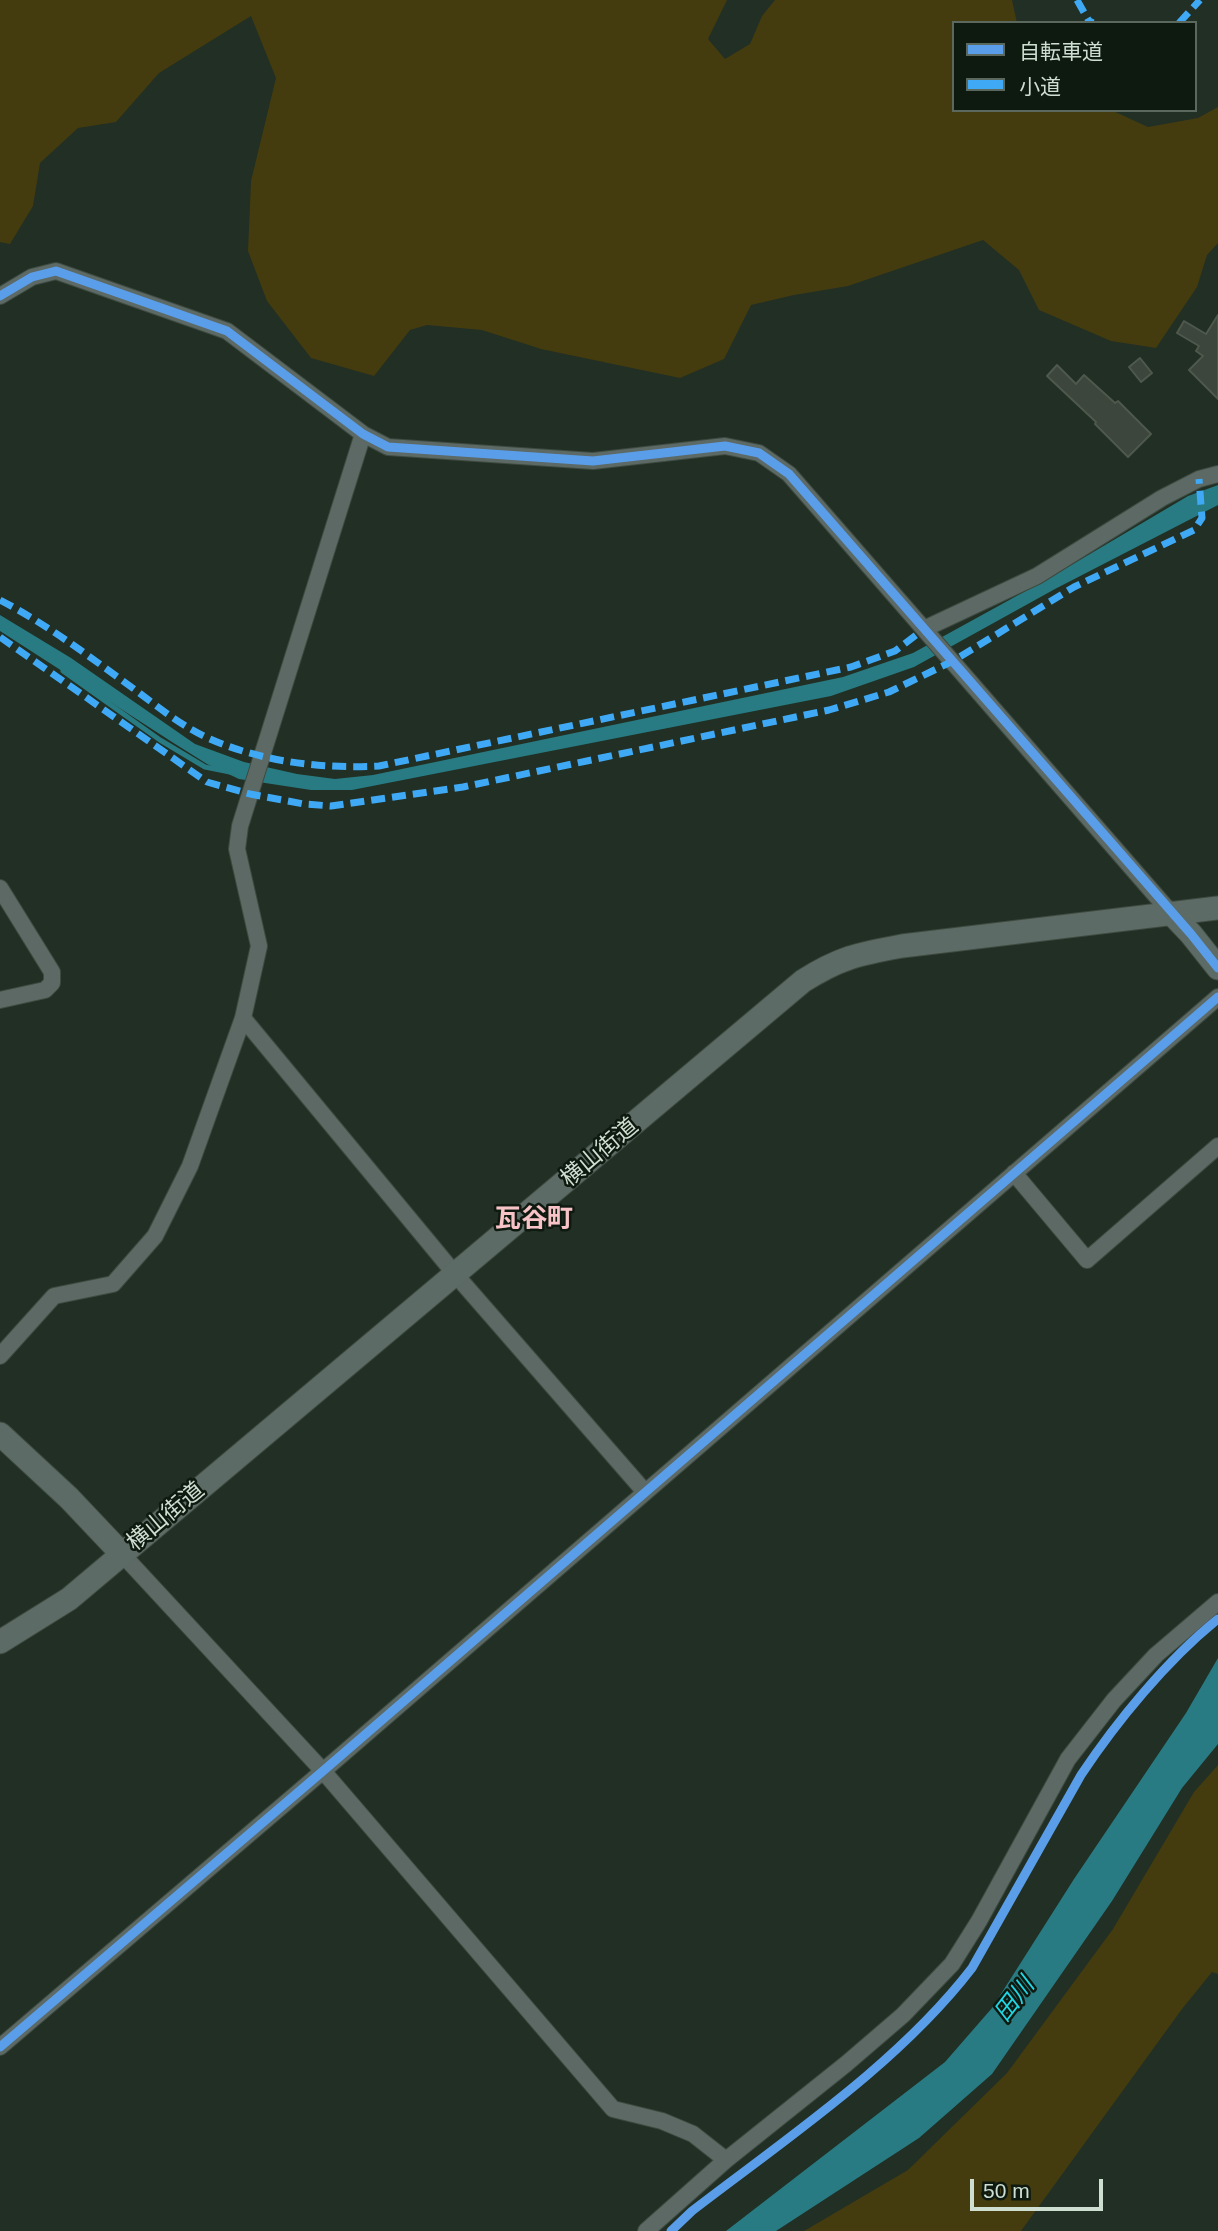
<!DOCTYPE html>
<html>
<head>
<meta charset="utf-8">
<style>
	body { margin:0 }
	#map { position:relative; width:1218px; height:2231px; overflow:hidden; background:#212f24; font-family:Arial,"Noto Sans JP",sans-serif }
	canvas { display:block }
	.legend { position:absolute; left:952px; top:21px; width:245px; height:91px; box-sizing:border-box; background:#0e1910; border:2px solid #5b685d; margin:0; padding:9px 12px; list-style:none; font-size:21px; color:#ceded0 }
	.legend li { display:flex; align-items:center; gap:14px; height:35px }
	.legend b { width:35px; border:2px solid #5b685d }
	.scale { position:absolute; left:970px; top:2179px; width:133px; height:32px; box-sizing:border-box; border:4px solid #ceded0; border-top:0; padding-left:9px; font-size:21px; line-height:24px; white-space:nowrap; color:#ceded0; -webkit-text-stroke:5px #0e1910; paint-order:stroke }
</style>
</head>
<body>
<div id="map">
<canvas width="1218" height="2231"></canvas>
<ul class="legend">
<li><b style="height:9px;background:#5a9eea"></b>自転車道</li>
<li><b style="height:9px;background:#3fa9f5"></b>小道</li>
</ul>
<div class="scale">50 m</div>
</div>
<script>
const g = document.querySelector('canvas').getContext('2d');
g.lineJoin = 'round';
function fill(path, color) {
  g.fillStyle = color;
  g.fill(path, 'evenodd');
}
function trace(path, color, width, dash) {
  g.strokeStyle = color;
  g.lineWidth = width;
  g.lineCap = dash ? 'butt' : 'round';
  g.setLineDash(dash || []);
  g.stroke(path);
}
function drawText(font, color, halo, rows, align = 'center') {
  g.font = font + ' Arial,"Noto Sans JP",sans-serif';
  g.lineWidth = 5;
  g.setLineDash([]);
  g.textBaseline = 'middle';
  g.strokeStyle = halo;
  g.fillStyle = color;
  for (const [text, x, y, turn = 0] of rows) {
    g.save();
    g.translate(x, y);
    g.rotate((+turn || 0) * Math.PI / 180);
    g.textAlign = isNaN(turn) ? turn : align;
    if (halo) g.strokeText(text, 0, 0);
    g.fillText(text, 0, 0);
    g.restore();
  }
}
const green = new Path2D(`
	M0 0H727L708 39 725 59 750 44 762 16 775 0H1012L1017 23H954V110H1111L1148 127 1198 118 1218 107V243L1207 255 1197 287 1156 348 1111 341 1039 310 1019 270 983 240 848 286 794 295 751 305 724 359 680 378 541 349 482 330 427 325 410 330 374 376 311 358 267 301 248 251 251 181 276 78 251 16 159 73 116 122 78 128 40 163 33 206 10 244 0 242Z
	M1218 1765V1974L1212 1972 1182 2009 1021 2231H804L908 2170 1007 2073 1113 1929 1194 1792Z`);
const water = new Path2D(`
	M1218 485V505L1055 589 914 667 831 696 352 790H311L239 779 207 764 172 742 0 631V615L71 658 195 744 244 762 297 774 335 779 373 775 843 677 913 653 1051 577 1188 496Z
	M1218 1658V1744L1182 1788 1112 1901 992 2074 919 2138 776 2231H726L945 2062 992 2008 1074 1879 1186 1713Z`);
const stream = new Path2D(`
	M63 671 160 740 205 767 230 772`);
const building = new Path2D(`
	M1218 315V399L1189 370 1203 356 1196 351 1199 346 1177 333 1184 321 1206 334Z
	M1140 358 1152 373 1141 382 1129 367Z
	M1057 365 1076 384 1084 375 1115 403 1118 401 1151 434 1128 457 1095 424 1096 422 1047 376Z`);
const street = new Path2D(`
	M0 296 32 277 56 271 227 331 363 434 388 447 593 461 725 446 759 453 789 474 1171 913
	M924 629 1037 576 1162 498 1199 479 1218 474
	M0 888 52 972V983L45 990 0 1000
	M243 1018 455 1274 645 1492
	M1014 1173 1087 1260 1218 1146
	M0 1356 54 1296 113 1284 155 1236 190 1166 243 1018 259 946 237 849 240 826 363 434
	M122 1554 323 1771 613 2109 662 2121 693 2134 726 2160
	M0 2047 323 1771 1218 997
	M646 2231 726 2160 846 2064 903 2015 952 1964 979 1921 1068 1759 1114 1700 1156 1655 1218 1602`);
const secondary = new Path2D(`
	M1171 913 1191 934 1218 968
	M0 1434 69 1498 122 1554
	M0 1642 69 1599 803 981C841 957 859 954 902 946L1218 908`);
const quiet = new Path2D(`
	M1077 0 1089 21 1093 23
	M1179 23 1200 0
	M0 600C48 625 90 657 134 689 158 707 183 727 210 739 263 762 322 769 379 766L851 667 895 651 924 629
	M0 637 207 782 250 794 304 804 331 806 463 787 829 710 889 692 953 661 1074 587 1194 530 1202 518 1199 479`);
const cycleway = new Path2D(`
	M0 296 32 277 56 271 227 331 363 434 388 447 593 461 725 446 759 453 789 474 1191 934 1218 968
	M0 2047 323 1771 1218 997
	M671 2231 692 2211C787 2138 899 2063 972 1968L1081 1775C1117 1721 1167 1660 1218 1619`);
const streetNames = [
	["横山街道",600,1153,-40],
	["横山街道",166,1517,-40]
];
const waterNames = [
	["田川",1015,2000,-52]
];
const quarterNames = [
	["瓦谷町",534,1220]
];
fill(green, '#443c0f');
fill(water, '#287b82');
trace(stream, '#287b82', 5);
fill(building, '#3d463c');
trace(building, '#4e584c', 2);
trace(street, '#3e4a40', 18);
trace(secondary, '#3e4a40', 25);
trace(street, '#5c6965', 16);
trace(secondary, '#5c6b65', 23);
trace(quiet, '#3fa9f5', 7, [14, 7]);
trace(cycleway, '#5a9eea', 9);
drawText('23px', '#ceded0', '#0e1910', streetNames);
drawText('italic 24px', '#1fd7e6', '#0e1910', waterNames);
drawText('bold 26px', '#f7c3c7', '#0e1910', quarterNames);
</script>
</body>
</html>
